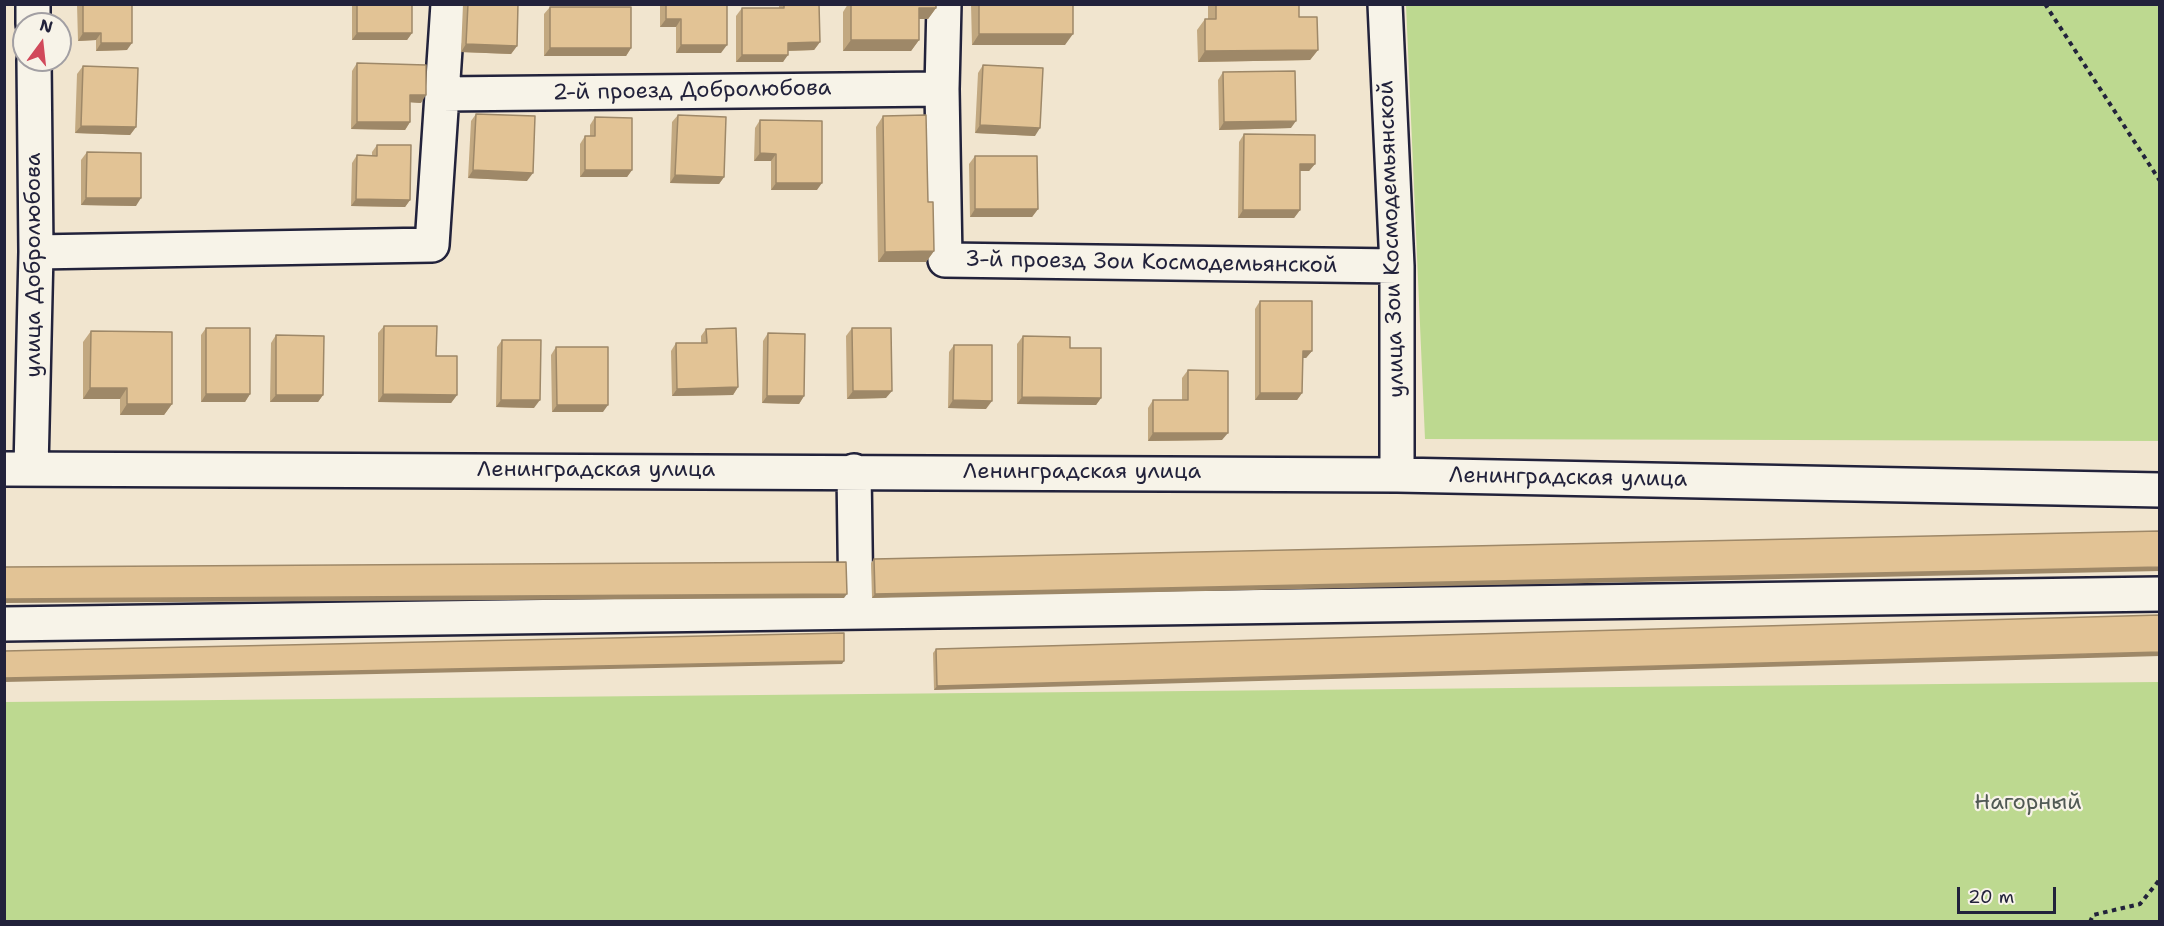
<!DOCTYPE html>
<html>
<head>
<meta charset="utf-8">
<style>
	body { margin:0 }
	#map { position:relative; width:2164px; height:926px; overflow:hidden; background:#f1e5cf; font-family:"Shantell Sans",sans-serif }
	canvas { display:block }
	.frame { position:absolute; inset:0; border:6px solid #22223b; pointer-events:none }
	.north { position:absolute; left:12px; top:12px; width:60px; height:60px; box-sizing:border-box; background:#f7f3e8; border:2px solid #a29fa3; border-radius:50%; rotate:15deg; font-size:16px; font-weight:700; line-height:24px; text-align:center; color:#22223b }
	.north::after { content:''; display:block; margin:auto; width:21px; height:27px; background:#d1495b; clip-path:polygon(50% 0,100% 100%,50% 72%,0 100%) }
	.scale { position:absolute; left:1957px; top:887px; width:99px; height:27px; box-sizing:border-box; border:3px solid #22223b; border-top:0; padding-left:8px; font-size:18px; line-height:21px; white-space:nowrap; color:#22223b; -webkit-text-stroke:4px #f7f3e8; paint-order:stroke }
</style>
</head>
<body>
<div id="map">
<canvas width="2164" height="926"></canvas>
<div class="frame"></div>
<div class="north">N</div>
<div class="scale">20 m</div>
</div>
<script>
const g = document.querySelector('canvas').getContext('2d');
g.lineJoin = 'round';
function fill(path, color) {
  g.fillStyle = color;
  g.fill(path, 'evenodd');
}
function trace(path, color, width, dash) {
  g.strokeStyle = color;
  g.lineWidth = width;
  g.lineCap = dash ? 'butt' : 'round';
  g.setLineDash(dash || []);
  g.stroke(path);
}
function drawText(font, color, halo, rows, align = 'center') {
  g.font = font + ' "Shantell Sans",sans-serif';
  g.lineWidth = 4.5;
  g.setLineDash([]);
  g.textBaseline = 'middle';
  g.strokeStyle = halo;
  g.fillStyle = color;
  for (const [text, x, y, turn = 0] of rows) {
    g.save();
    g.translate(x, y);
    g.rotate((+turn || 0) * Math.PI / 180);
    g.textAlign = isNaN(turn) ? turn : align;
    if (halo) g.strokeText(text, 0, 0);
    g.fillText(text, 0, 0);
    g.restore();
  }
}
const green = new Path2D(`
	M1406 5H2159V441L1425 439Z
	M2159 682V921H5V702Z`);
const path = new Path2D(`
	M2045 4 2160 181
	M2090 922 2093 915 2140 904 2160 879`);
const minor = new Path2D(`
	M33 4V24
	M944 4 942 89 945 260 1397 266
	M1385 4 1397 266V475
	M442 94 942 89
	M36 252 432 245 448 4
	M4 469 1397 475 2160 490
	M31 469 36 252 34 60
	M854 471 856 612
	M4 624 2160 594`);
const wall = new Path2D(`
	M77 4H132L127 50 96 51V40L78 41Z
	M352 4H412V33L407 40H352Z
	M463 4H518L517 46 511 54 461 52Z
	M660 4H727L721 53H676V27H660Z
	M779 4H819L820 42 814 50 788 51 783 62H736V16L742 8H779Z
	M848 4H936V8L928 19H919V40L911 51H843V12Z
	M971 4H1073L1065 45H972Z
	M1208 4H1299V17L1318 50 1310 60 1198 62 1197 30 1205 19H1208Z
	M550 7 631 48 626 56H544V14Z
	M357 63 421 103 410 102V122L405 130 351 129 352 71Z
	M983 65 1035 136 975 133 978 73Z
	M83 66 136 127 130 135 75 133 77 74Z
	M1223 72 1291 128 1219 130 1218 80Z
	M476 114 527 181 468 178 471 121Z
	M678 115 724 177 719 184 670 183 672 122Z
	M883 116 928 202 934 251 926 262H878L876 127Z
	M595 117 632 170 627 177H580V144L585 136H590V125Z
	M760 120 817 190H771V161H754L755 128Z
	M1244 134 1315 164 1309 171H1300V210L1294 218H1238L1239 142Z
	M377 145 410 200 405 207 351 206 352 163 357 155H372V152Z
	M87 152 136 206 81 205V160Z
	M975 156 1038 209 1032 217H970L969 164Z
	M1260 301 1312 351 1306 358H1303L1302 393 1297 400H1255V309Z
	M384 326 436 356 457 395 451 403 378 402V333Z
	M206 328 250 394 245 402H201V335Z
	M852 328 886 398 847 399 846 336Z
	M706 329 738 387 733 395 672 396 671 351 676 343H701V336Z
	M91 331 172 404 164 415H120V399H83V342Z
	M768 333 804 396 799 404 762 403 763 341Z
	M276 335 323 395 318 402H270L271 343Z
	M1023 336 1070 348 1101 398 1096 405 1017 404V344Z
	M502 340 534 408 496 407 497 347Z
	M954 345 986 409 948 408 949 352Z
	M556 347 603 412H552L551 355Z
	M1188 370 1222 440 1148 441V408L1153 400H1182V378Z
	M2160 531 872 598 871 563 874 559Z
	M2160 615 934 690 933 653 936 649Z`);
const shadedWall = new Path2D(`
	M919 8H936L928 19H912Z
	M666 19H681L676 27H660Z
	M83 33H101L96 40 78 41Z
	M357 33H412L407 40H352Z
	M979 34H1073L1065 45H972Z
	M851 40H919L911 51H843Z
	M820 42 814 50 782 51 788 43Z
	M101 43H132L127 50 96 51Z
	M466 44 517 46 511 54 461 52Z
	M681 45H727L721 53H676Z
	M550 48H631L626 56H544Z
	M1318 50 1310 60 1198 62 1205 51Z
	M742 55H788L783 62H736Z
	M410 95H426L421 103 405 102Z
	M1296 121 1291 128 1219 130 1224 122Z
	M357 122H410L405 130 351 129Z
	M980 125 1040 128 1035 136 975 133Z
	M81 126 136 127 130 135 75 133Z
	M760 153 776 154 771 161H754Z
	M1300 164H1315L1309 171H1294Z
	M473 170 533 173 527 181 468 178Z
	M585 170H632L627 177H580Z
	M675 175 724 177 719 184 670 183Z
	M776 183H822L817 190H771Z
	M86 198H141L136 206 81 205Z
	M356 199 410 200 405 207 351 206Z
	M975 209H1038L1032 217H970Z
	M1243 210H1300L1294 218H1238Z
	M934 251 926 262H878L885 252Z
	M1303 351H1312L1306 358H1297Z
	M738 387 733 395 672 396 677 389Z
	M90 388H127L120 399H83Z
	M853 391H892L886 398 847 399Z
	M1260 393H1302L1297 400H1255Z
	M206 394H250L245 402H201Z
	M383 394 457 395 451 403 378 402Z
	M276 395H323L318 402H270Z
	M767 396H804L799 404 762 403Z
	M1022 397 1101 398 1096 405 1017 404Z
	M501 400H540L534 408 496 407Z
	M953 400 992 401 986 409 948 408Z
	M127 404H172L164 415H120Z
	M557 405H608L603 412H552Z
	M1153 433H1228L1222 440 1148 441Z
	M2160 567V571L872 598 875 594Z
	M847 594 844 598 4 603V599Z
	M2160 652V656L934 690 937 686Z
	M844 661 842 664 4 682V678Z`);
const building = new Path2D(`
	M83 4H132V43H101V33H83Z
	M357 4H412V33H357Z
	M468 4H518L517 46 466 44Z
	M666 4H727V45H681V19H666Z
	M784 4H819L820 42 788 43V55H742V8H784Z
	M851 4H936V8H919V40H851Z
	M979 4H1073V34H979Z
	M1216 4H1299V17H1317L1318 50 1205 51V19H1216Z
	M550 7H631V48H550Z
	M357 63 426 65V95H410V122H357Z
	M983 65 1043 68 1040 128 980 125Z
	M83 66 138 68 136 127 81 126Z
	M1295 71 1296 121 1224 122 1223 72Z
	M476 114 535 116 533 173 473 170Z
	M678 115 726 117 724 177 675 175Z
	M926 115 928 202H933L934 251 885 252 883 116Z
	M595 117 632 118V170H585V136H595Z
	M760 120 822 121V183H776V154L760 153Z
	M1244 134 1315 135V164H1300V210H1243Z
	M377 145H411L410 200 356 199 357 155 377 156Z
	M87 152 141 153V198H86Z
	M975 156H1037L1038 209H975Z
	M1260 301H1312V351H1303L1302 393H1260Z
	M384 326H437L436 356H457V395L383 394Z
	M206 328H250V394H206Z
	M736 328 738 387 677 389 676 343H707L706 329Z
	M852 328H891L892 391H853Z
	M91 331 172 332V404H127V388H90Z
	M768 333 805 334 804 396H767Z
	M276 335 324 336 323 395H276Z
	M1023 336 1070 337V348H1101V398L1022 397Z
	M502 340H541L540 400H501Z
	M954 345H992V401L953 400Z
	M556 347H608V405H557Z
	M1188 370 1228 371V433H1153V400H1188Z
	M2160 531V567L875 594 874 559Z
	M846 562 847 594 4 599V567Z
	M2160 615V652L937 686 936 649Z
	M844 633V661L4 678V651Z`);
const streetNames = [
	["2-й проезд Добролюбова",692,91,-1],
	["улица Зои Космодемьянской",1392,239,-92],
	["3-й проезд Зои Космодемьянской",1151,263,1],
	["улица Добролюбова",34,265,-90],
	["Ленинградская улица",596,470],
	["Ленинградская улица",1082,472],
	["Ленинградская улица",1568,478,1]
];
const parkNames = [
	["Нагорный",2028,803]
];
fill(green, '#bdd990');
trace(minor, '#22223b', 38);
trace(path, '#22223b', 4, [4.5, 4.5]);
trace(minor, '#f7f3e8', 33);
fill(wall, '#c2a880');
fill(shadedWall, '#9e8868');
fill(building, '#e2c395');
trace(building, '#9e8868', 1.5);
drawText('22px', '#22223b', '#f7f3e8', streetNames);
drawText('22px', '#505954', '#f7f3e8', parkNames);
</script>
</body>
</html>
